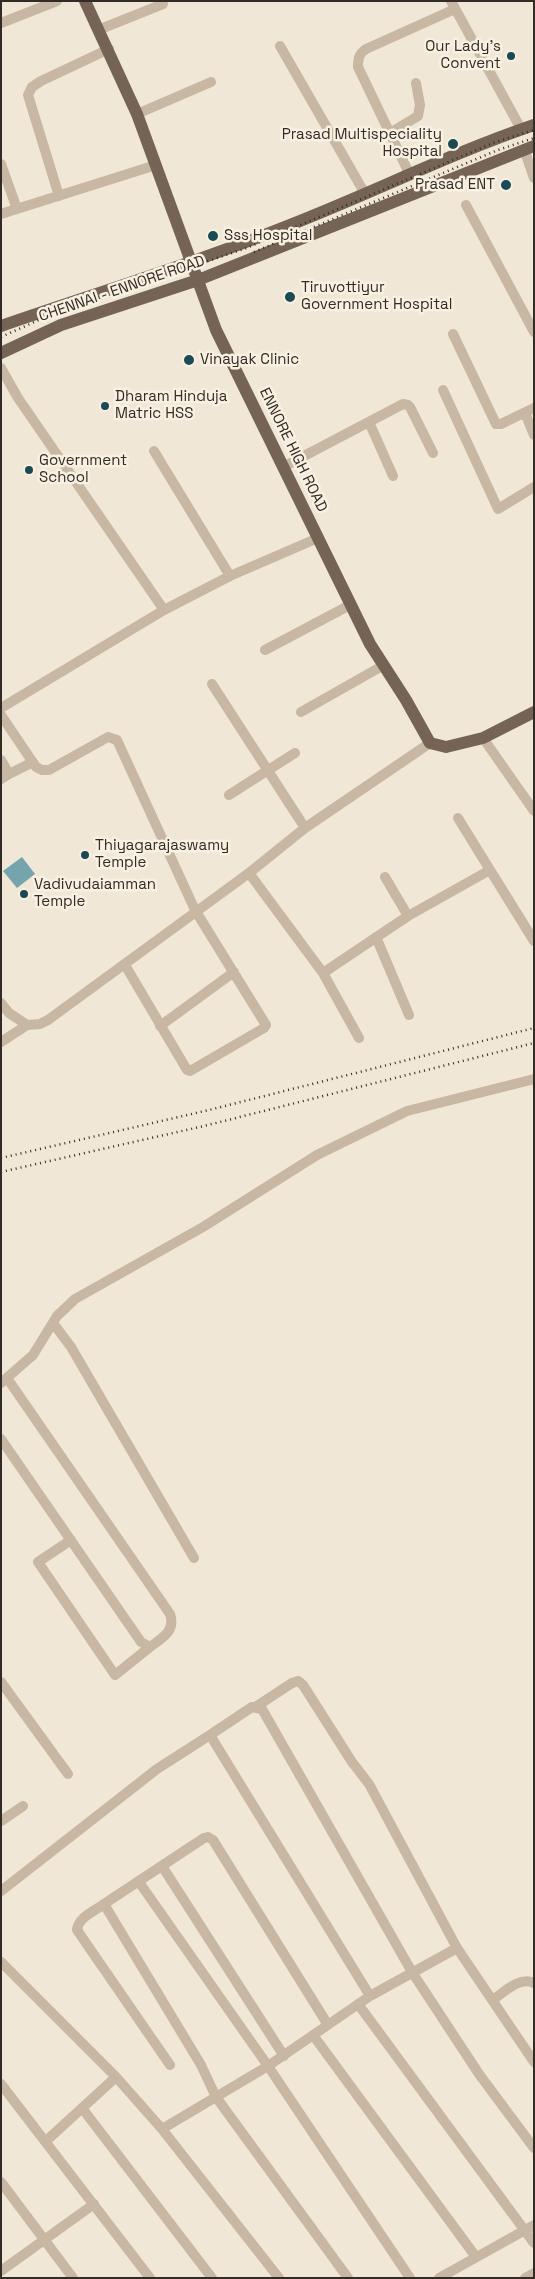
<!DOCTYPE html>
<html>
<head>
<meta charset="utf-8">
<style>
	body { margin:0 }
	#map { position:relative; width:535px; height:2279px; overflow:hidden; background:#f0e7d6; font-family:"Space Grotesk",sans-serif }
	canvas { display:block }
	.frame { position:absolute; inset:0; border:2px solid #332b25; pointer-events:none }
</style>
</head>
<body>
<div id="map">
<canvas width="535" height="2279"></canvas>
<div class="frame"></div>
</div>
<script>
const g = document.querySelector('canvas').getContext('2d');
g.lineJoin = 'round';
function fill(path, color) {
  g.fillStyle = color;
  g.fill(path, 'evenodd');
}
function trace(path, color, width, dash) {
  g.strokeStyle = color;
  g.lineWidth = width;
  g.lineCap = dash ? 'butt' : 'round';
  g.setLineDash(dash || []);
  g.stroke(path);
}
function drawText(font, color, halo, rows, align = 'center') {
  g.font = font + ' "Space Grotesk",sans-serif';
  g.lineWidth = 5;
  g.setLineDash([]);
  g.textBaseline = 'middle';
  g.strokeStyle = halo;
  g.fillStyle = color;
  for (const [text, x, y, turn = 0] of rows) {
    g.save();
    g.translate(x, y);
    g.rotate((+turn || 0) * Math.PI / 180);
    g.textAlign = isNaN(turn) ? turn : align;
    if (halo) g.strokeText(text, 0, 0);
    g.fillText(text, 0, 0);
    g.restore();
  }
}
const water = new Path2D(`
	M22 857 35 874 17 888 3 871Z`);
const minor = new Path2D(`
	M451 1 521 129
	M1 23 57 1
	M98 30 163 4 162 1
	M280 46 364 192
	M137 114 211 82
	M390 133 418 116 420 105 416 83
	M524 149 534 178
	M1 164 17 209
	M409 173 358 67C358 58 359 54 366 49L455 9
	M59 196 28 95 32 87 41 81 109 49
	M466 205 534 332
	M1 214 156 165
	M453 334 496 424H501L534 408
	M1 368 18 398 164 610
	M443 390 498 509 534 487
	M525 413 534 435
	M369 422 393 476
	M154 451 230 576
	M283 467 403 404 408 405 410 407 433 453
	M265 650 350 605
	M212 684 305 828
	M1 708 164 610 230 576 318 538
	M301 712 384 665
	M1 715 36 767 42 770H49L108 737 117 740 195 910 266 1025 264 1028 190 1071 187 1070 125 965
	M483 738 534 811
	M1 760 9 774 1 779
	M9 774 33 762
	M229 795 295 753
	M458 818 490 870
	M249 873 323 973 408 916 490 870 534 941
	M385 877 408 916
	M376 937 409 1015
	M323 973 359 1038
	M1 1003 9 1013 27 1025 40 1024 48 1020 249 873 305 828 430 743
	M160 1026 234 972
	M1 1042 27 1025
	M53 1323 71 1347 194 1558
	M1 1383 33 1355 57 1316 75 1299 203 1227 317 1155 407 1111 534 1079
	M1 1439 141 1642 150 1647C162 1638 176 1631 170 1614L7 1378
	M71 1540 38 1562 115 1675 150 1647
	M1 1682 68 1774
	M257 1706 292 1683 298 1681 303 1685 352 1762 369 1784 457 1948 534 2062
	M210 1735 252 1707 262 1709 412 1972 479 2074 534 2148
	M1 1821 23 1806
	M162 1866 284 2056
	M139 1882 268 2066 410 2278
	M1 1891 157 1769 210 1735 370 1996
	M104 1904C95 1911 78 1917 77 1930L170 2065
	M1 1962 116 2077 162 2129 279 2278
	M493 2000C504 1992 520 1976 534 1983
	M358 2004 534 2243
	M328 2025 213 1840 208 1837 204 1838 104 1904 201 2065 216 2097 348 2278
	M313 2035 476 2257
	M1 2084 150 2278
	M82 2108 212 2278
	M162 2129 268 2066 370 1996 457 1948
	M46 2141 116 2077
	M1 2182 73 2278
	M1 2271 94 2204
	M439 2278 534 2225
	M525 2278 534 2273`);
const major = new Path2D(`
	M85 1 137 114 216 330 370 644 406 700 430 743 446 747 483 738 534 712
	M1 326C93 294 187 266 277 230 364 197 446 155 534 125
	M1 353 61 325 198 280 534 146`);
const rail = new Path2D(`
	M254 252 498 150 534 138
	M1 337 61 310 244 249 493 143 534 130
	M1 1158 209 1110 534 1028
	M1 1172 204 1126 534 1043`);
const markers = [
	[511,56,5,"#1b4954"],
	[453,144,6,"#1b4954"],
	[506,185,6,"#1b4954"],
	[213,236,6,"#1b4954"],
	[290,297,6,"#1b4954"],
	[189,360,6,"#1b4954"],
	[105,406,5,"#1b4954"],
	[29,470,5,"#1b4954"],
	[85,855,5,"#1b4954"],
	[24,894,5,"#1b4954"]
];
const poiNames = [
	["Our Lady's",501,47,"right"],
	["Convent",501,64,"right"],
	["Prasad Multispeciality",442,135,"right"],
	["Hospital",442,152,"right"],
	["Prasad ENT",495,185,"right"],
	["Sss Hospital",224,236],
	["Tiruvottiyur",301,288],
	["Government Hospital",301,305],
	["Vinayak Clinic",200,360],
	["Dharam Hinduja",115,397],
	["Matric HSS",115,414],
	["Government",39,461],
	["School",39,478],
	["Thiyagarajaswamy",95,846],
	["Temple",95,863],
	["Vadivudaiamman",34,885],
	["Temple",34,902]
];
const streetNames = [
	["CHENNAI - ENNORE ROAD",122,289,-19],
	["ENNORE HIGH ROAD",293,450,64]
];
fill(water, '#75a4ad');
trace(minor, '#c8b8a3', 10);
trace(major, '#756456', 12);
trace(rail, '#332b25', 2.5, [1, 4]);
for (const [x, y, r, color] of markers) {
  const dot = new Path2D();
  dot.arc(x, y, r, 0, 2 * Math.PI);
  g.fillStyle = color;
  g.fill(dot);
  trace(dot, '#f8f1e2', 2);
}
drawText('15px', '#332b25', '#f8f1e2', poiNames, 'left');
drawText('15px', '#332b25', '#f8f1e2', streetNames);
</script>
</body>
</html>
